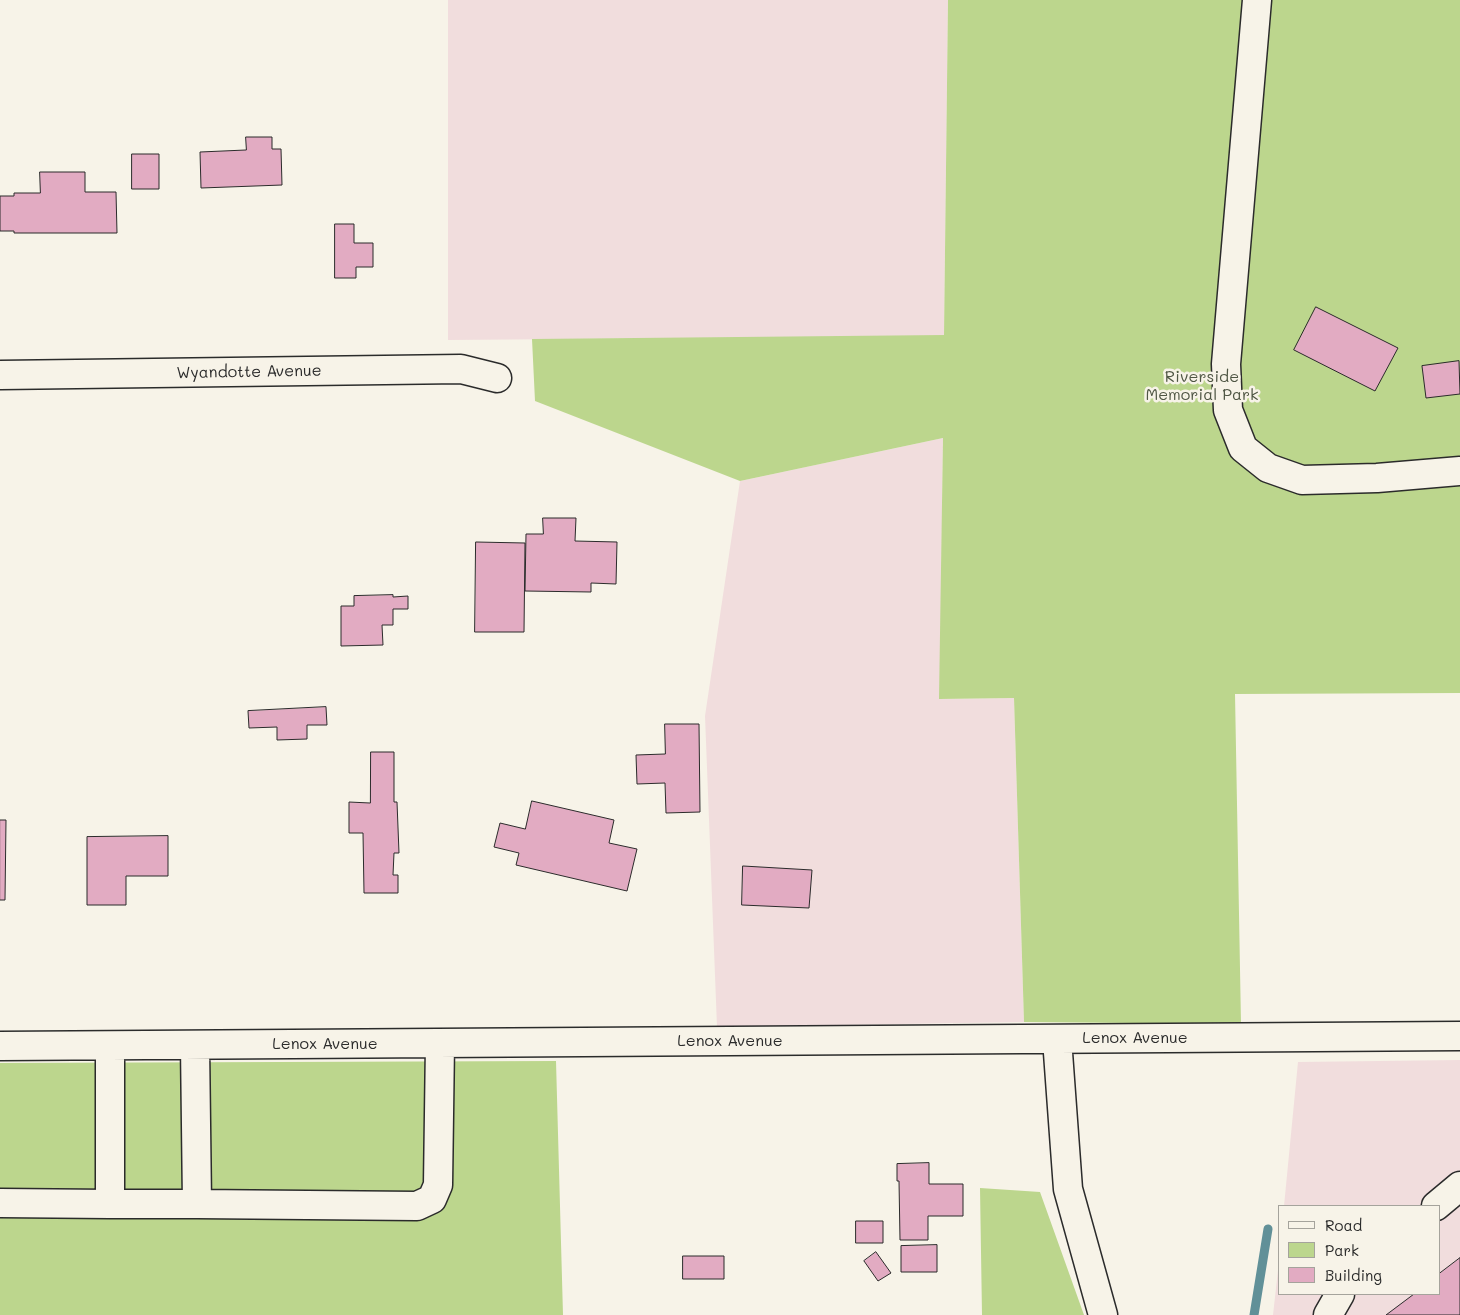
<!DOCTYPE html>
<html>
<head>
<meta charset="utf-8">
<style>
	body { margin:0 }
	#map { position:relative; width:1460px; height:1315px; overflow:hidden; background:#f7f3e8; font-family:Mali,sans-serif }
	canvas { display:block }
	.legend { position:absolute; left:1278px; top:1205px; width:162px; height:90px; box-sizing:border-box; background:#f7f3e8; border:1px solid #a5a39c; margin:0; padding:6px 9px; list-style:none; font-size:15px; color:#2b2b2b }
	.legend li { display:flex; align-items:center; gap:10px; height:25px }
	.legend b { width:25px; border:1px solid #a5a39c }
</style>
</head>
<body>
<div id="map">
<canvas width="1460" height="1315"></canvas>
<ul class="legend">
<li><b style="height:6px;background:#f7f3e8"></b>Road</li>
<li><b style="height:14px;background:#bcd68d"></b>Park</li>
<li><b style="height:14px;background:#e2abc2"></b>Building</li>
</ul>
</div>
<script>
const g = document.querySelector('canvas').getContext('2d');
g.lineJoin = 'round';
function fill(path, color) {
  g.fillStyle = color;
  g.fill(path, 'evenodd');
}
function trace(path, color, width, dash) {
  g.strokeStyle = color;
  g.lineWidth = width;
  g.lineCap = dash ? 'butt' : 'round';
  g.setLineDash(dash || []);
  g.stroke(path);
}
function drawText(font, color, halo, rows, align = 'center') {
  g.font = font + ' Mali,sans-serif';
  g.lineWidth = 5;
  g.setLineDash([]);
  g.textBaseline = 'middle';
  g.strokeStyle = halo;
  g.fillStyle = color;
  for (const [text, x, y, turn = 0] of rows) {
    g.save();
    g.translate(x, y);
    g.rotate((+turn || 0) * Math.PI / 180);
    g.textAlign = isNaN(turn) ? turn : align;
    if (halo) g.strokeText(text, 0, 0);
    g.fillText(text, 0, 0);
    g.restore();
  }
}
const built = new Path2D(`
	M448 0H948L944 336 448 340Z
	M943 438 940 699 1014 698 1024 1022 717 1027 705 716 740 481Z
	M1460 1060V1315H1273L1279 1261V1294H1439V1206H1284L1298 1062Z`);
const green = new Path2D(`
	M948 0H1460V693L1235 694 1241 1024 1024 1022 1014 698 939 699 943 438 740 481 535 401 532 339 944 335Z
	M556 1061 563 1315H0V1063Z
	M980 1188 1040 1192 1084 1315H982Z`);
const stream = new Path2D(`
	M1254 1315 1268 1229`);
const building = new Path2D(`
	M246 137H272V149H281L282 185 201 188 200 152 246 150Z
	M132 154H159V189H132Z
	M40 172H85V192H116L117 233H14V231H0V196H14V193H40Z
	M335 224H354V243H373V267H356V278H335Z
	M1316 307 1398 348 1375 391 1294 350Z
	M1459 361 1460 394 1426 398 1422 366Z
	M543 518H576L575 541 617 542 616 584 591 583V592L525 591 526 534H543Z
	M476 542 525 543 524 632H475Z
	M393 595V597L408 596V609H393V625H382L383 645 341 646V606H354V596Z
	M326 707 327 725H307V739L277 740V727L249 728 248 711Z
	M665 724H699L700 812 666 813 665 783 637 784 636 755 665 754Z
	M371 752H394V802H397L399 853H394L393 875H398V893H364L363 833H349V802L370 803Z
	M532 801 614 820 609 843 637 849 627 891 516 865 519 853 494 847 500 823 525 829Z
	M0 820H6L5 900H0Z
	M168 836V876H126V905H87V837Z
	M743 866 812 870 809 908 742 905Z
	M929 1163V1184H963V1216H928V1240H900L899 1181H897V1164Z
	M856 1221H883V1243H856Z
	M937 1245V1272H901V1246Z
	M876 1252 891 1273 878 1281 864 1261Z
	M683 1256H724V1279H683Z
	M1460 1258V1315H1386L1414 1294H1439V1274Z`);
const minor = new Path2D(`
	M1257 0 1226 364 1228 410 1243 448 1268 468 1302 480 1377 478 1460 471
	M0 375 461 369 497 378
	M1057 1039 1068 1189 1103 1315
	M195 1045 197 1204 417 1206 432 1199 438 1185 440 1043
	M0 1046 1460 1036
	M0 1203 110 1204V1046
	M110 1204H197
	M1436 1206 1460 1186
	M1328 1315 1340 1294`);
const streetNames = [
	["Wyandotte Avenue",249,372,-1],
	["Lenox Avenue",1135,1038],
	["Lenox Avenue",730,1041],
	["Lenox Avenue",325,1044]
];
const parkNames = [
	["Riverside",1202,377],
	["Memorial Park",1202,395]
];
fill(built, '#f1dddd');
fill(green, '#bcd68d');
trace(stream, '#619098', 9);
fill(building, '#e2abc2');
trace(building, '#2b2b2b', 1);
trace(minor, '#2b2b2b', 31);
trace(minor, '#f7f3e8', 28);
drawText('16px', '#2b2b2b', '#f7f3e8', streetNames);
drawText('16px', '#4f5644', '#f7f3e8', parkNames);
</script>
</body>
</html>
